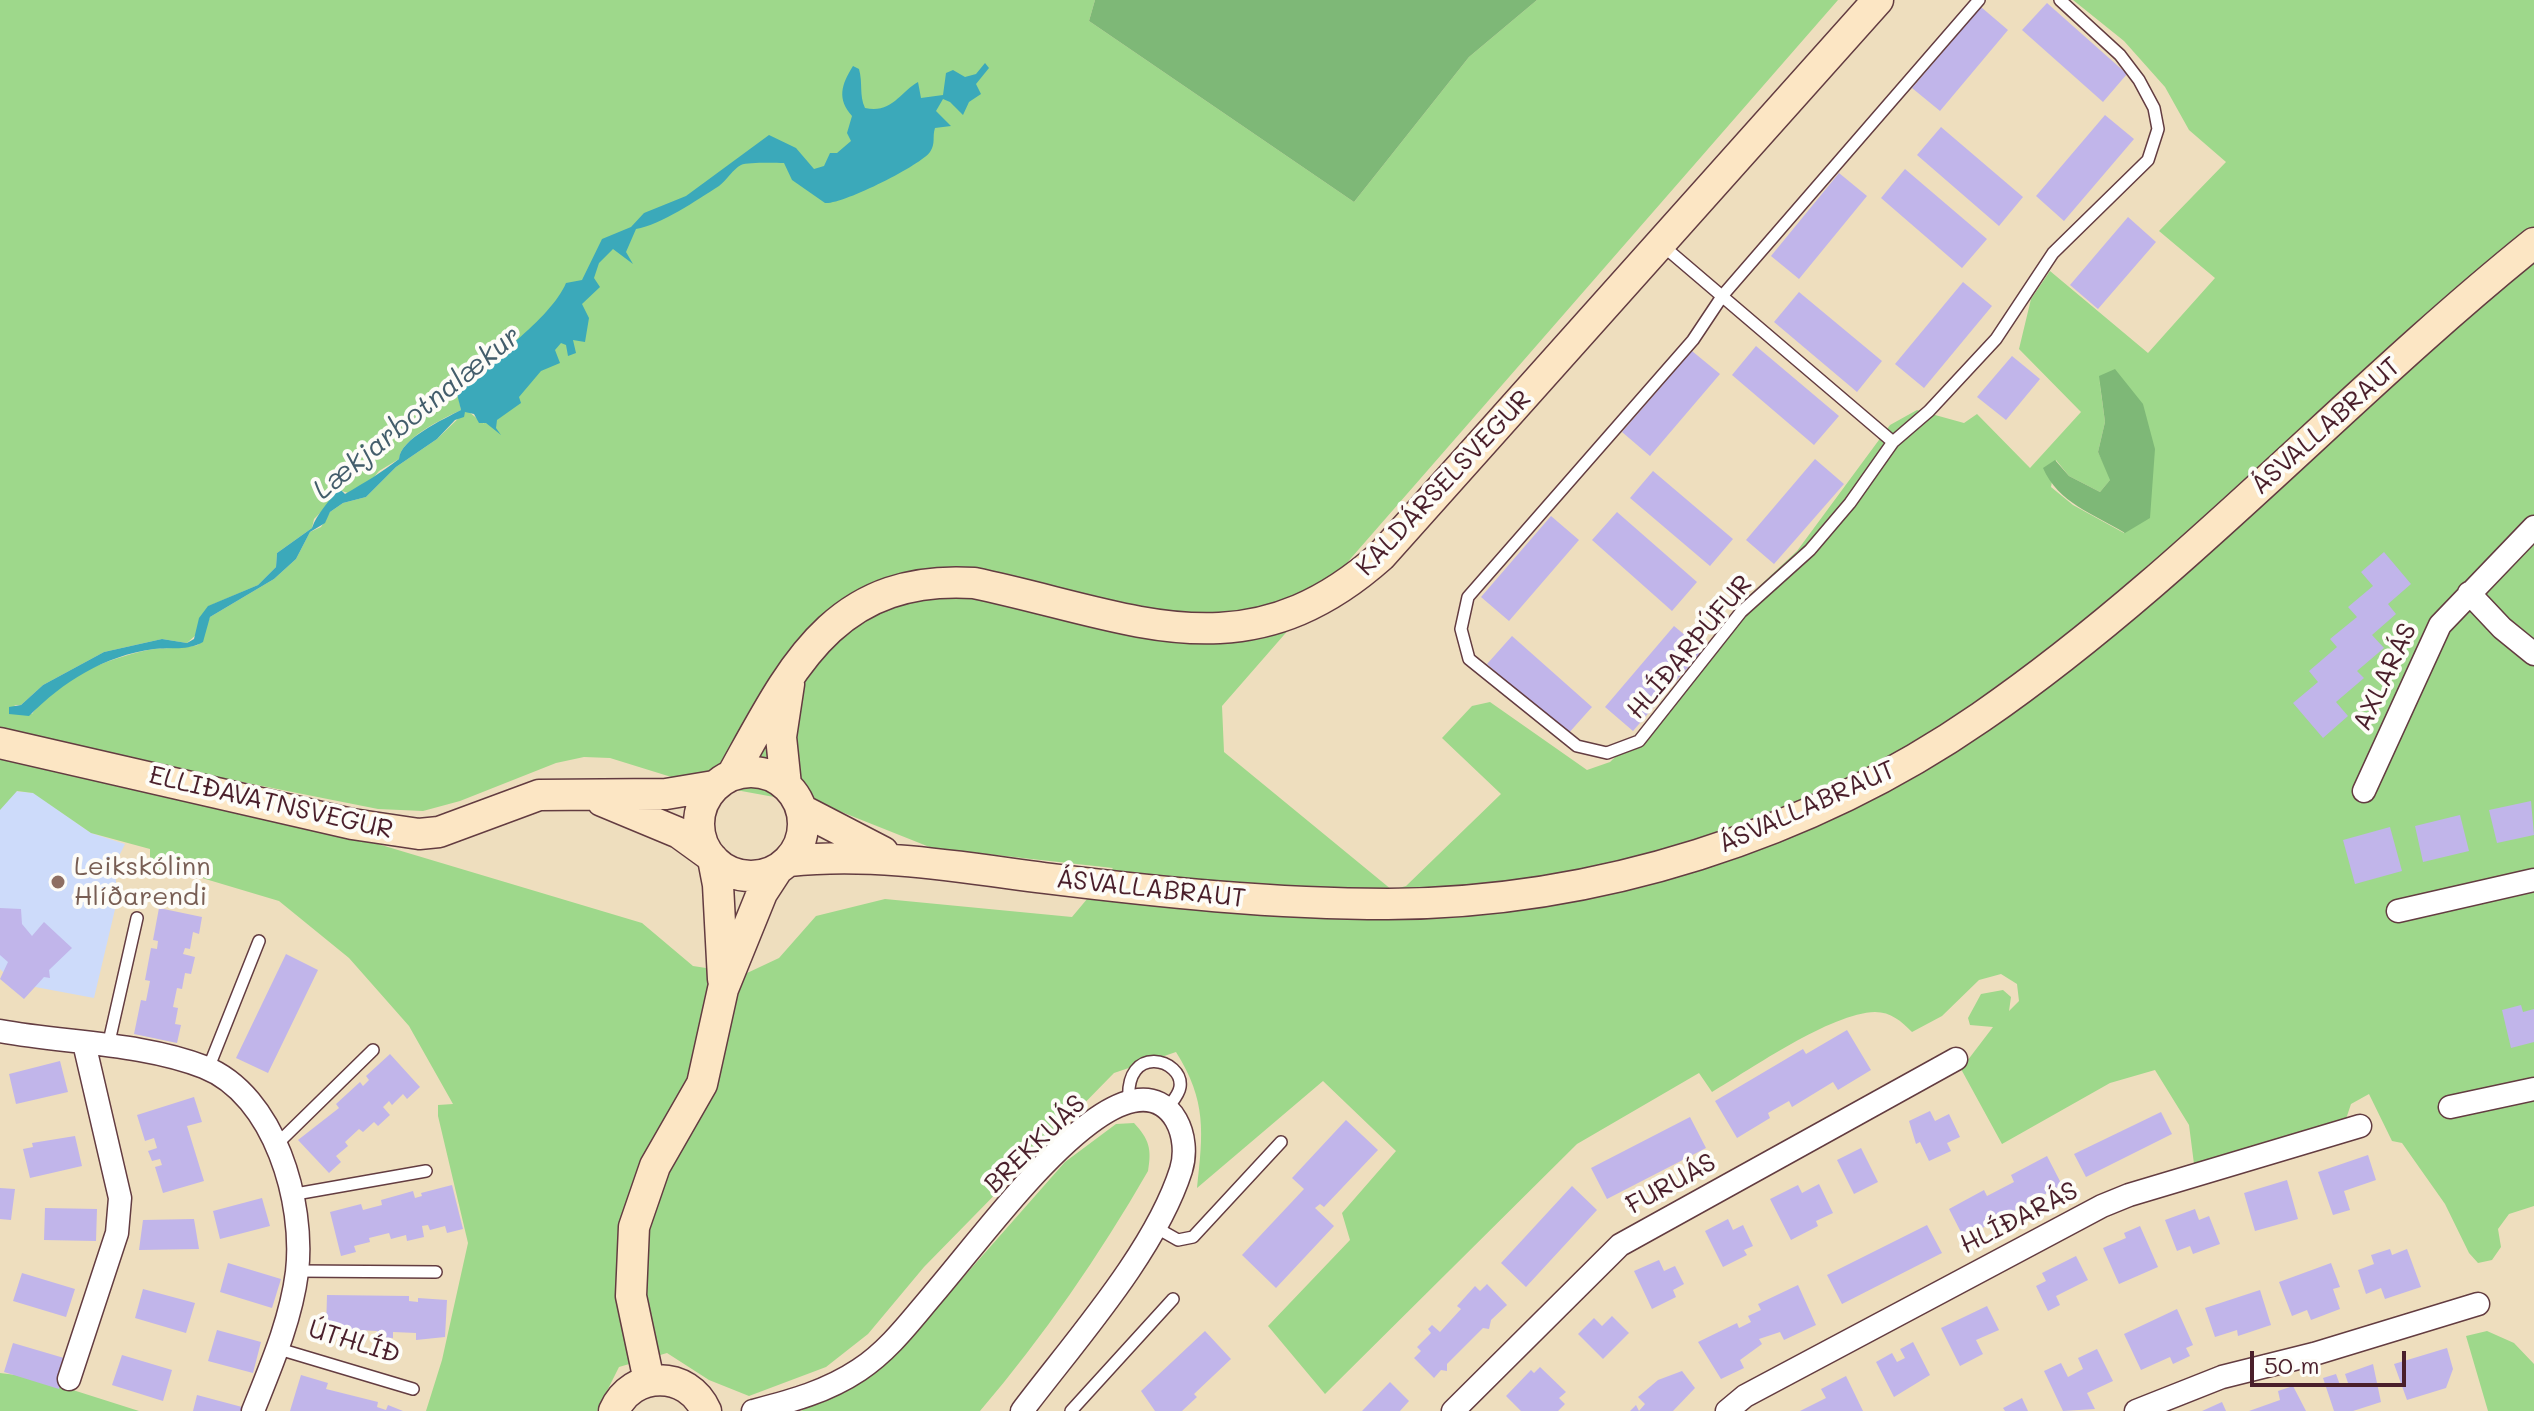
<!DOCTYPE html>
<html>
<head>
<meta charset="utf-8">
<style>
	body { margin:0 }
	#map { position:relative; width:2534px; height:1411px; overflow:hidden; background:#eedebe; font-family:Mali,sans-serif }
	canvas { display:block }
	.scale { position:absolute; left:2250px; top:1351px; width:156px; height:36px; box-sizing:border-box; border:4px solid #4a1f2b; border-top:0; padding-left:10px; font-size:24px; line-height:28px; white-space:nowrap; color:#4a1f2b; -webkit-text-stroke:6px #fdfcf7; paint-order:stroke }
</style>
</head>
<body>
<div id="map">
<canvas width="2534" height="1411"></canvas>
<div class="scale">50 m</div>
</div>
<script>
const g = document.querySelector('canvas').getContext('2d');
g.lineJoin = 'round';
function fill(path, color) {
  g.fillStyle = color;
  g.fill(path, 'evenodd');
}
function trace(path, color, width, dash) {
  g.strokeStyle = color;
  g.lineWidth = width;
  g.lineCap = dash ? 'butt' : 'round';
  g.setLineDash(dash || []);
  g.stroke(path);
}
function drawText(font, color, halo, rows, align = 'center') {
  g.font = font + ' Mali,sans-serif';
  g.lineWidth = 8;
  g.setLineDash([]);
  g.textBaseline = 'middle';
  g.strokeStyle = halo;
  g.fillStyle = color;
  for (const [text, x, y, turn = 0] of rows) {
    g.save();
    g.translate(x, y);
    g.rotate((+turn || 0) * Math.PI / 180);
    g.textAlign = isNaN(turn) ? turn : align;
    if (halo) g.strokeText(text, 0, 0);
    g.fillText(text, 0, 0);
    g.restore();
  }
}
const built = new Path2D(`
	M14 791 34 793 91 833 125 844 115 864 117 901 94 998 30 986 11 980 0 969V804Z`);
const green = new Path2D(`
	M0 0H1095L1089 21 1354 202 1469 57 1537 0H1838L1222 706 1224 752 1392 890 1406 886 1501 794 1442 738 1472 706 1490 702 1587 770 1610 762 1646 728 1691 676 1738 606 1797 551 1890 425 1917 410 1964 423 1977 414 2030 468 2081 412 2019 349 2031 299 2050 271 2148 353 2215 278 2159 231 2226 162 2189 130 2165 87 2124 41 2073 0H2534V1206L2509 1214 2498 1229 2501 1247 2492 1260 2478 1263 2469 1253 2445 1204 2402 1143 2392 1141 2369 1094 2351 1104 2346 1119 2194 1164 2189 1125 2155 1070 2110 1083 2002 1144 1961 1069 1993 1027 1970 1025 1968 1018 1981 994 2003 990 2011 997 2009 1011 2019 1001 2017 984 2001 974 1979 980 1942 1016 1912 1032C1901 1021 1891 1012 1875 1012 1831 1013 1751 1069 1712 1092L1699 1073 1577 1144 1325 1394 1268 1326 1350 1240 1342 1213 1396 1151 1323 1081 1197 1188C1203 1133 1207 1101 1176 1052L1114 1073 924 1267 868 1334 826 1367 749 1396 709 1380 667 1353 619 1367 597 1411H426L442 1360 468 1243 438 1116V1105L453 1104 409 1026 349 958 279 901 192 875 150 871V849L91 833 33 793 17 791 0 810V753L301 821 642 923 693 966 745 974 779 958 816 916 885 899 1072 917 1113 868 932 848 829 807 681 780 610 758 584 757 556 763 460 801 423 811 378 809 0 734ZM2099 377 2124 533 2073 505 2051 487 2056 460 2069 476 2100 492 2111 479 2098 452 2105 422ZM457 390 484 424 469 412H465L437 439 396 467 366 497 343 503 330 512 321 527 310 532 296 559 274 579 210 617 198 645C181 649 165 647 148 650 107 659 56 678 32 714L14 705H21L43 685 104 652 162 639 187 643 197 634 209 606 258 585 276 567 277 553 312 528 314 519 342 491 348 493 369 483 379 471 399 459C400 439 444 418 461 410Z
	M1134 1123C1149 1139 1152 1149 1148 1171 1099 1256 1044 1336 980 1411H801L860 1379 908 1340 1065 1162 1116 1124Z
	M2487 1331 2514 1343 2534 1364V1411H2488L2466 1336Z
	M0 1373 32 1377 139 1411H0Z`);
const forest = new Path2D(`
	M1095 0H1537L1469 57 1354 202 1089 21Z
	M2115 369 2143 404 2155 449 2150 518 2125 533C2094 514 2058 503 2043 468L2055 460 2069 476 2100 492 2110 480 2098 452 2105 422 2099 376Z`);
const water = new Path2D(`
	M985 63 989 68 976 84 981 94 969 102 963 115 950 102 943 99 936 111 951 126 935 128C932 137 936 143 930 152 921 165 842 205 825 203L792 180 784 163C775 163 748 162 741 165 733 169 727 180 719 186 697 200 661 225 636 229L626 252 633 264 613 249 599 263 594 278 600 287 582 304 589 318 585 342 573 340 576 353 568 356 566 345 561 343 555 350 560 363 541 371 519 397 521 403 497 420 496 428 501 435 486 423H479L474 414 465 412 464 417 455 420 437 439 396 467 366 497 343 503 330 512 325 523 310 532 296 559 274 579 210 617 203 642C188 651 170 647 154 649 103 656 63 682 29 716L9 714V707L21 705 43 685 104 652 162 639 187 643 194 639 199 618 208 606 258 585 276 567 277 553 312 528C316 515 331 499 339 488L345 494C364 483 381 473 399 459 400 439 444 419 461 410L456 390C486 364 551 319 566 283L582 280 602 239 631 227 644 213 686 196 769 135 796 148 814 169 824 166 830 153H837L851 141 847 133 852 116C837 99 841 85 853 66L859 69C863 83 859 95 865 108 892 114 900 92 918 82L921 98 943 95 946 73 953 70 965 77 976 74Z`);
const building = new Path2D(`
	M2047 3 2127 74 2103 102 2022 30Z
	M1981 7 2008 30 1940 111 1912 88Z
	M2105 115 2134 139 2064 221 2036 196Z
	M1941 127 2023 197 1999 226 1917 155Z
	M1905 169 1987 239 1962 268 1881 198Z
	M1839 173 1867 196 1799 279 1771 256Z
	M2128 217 2156 242 2098 309 2070 285Z
	M1963 282 1992 306 1924 388 1895 364Z
	M1799 292 1882 361 1857 392 1774 322Z
	M1756 346 1839 416 1814 445 1732 375Z
	M1692 351 1720 374 1650 456 1622 432Z
	M2012 356 2040 379 2006 420 1977 397Z
	M1815 459 1844 484 1774 564 1746 540Z
	M1653 471 1733 539 1710 566 1630 498Z
	M1617 512 1697 582 1672 611 1592 540Z
	M1551 516 1579 540 1509 621 1481 597Z
	M2384 552 2411 584 2388 604 2396 614 2372 635 2384 648 2357 671 2364 678 2336 702 2348 716 2323 738 2293 703 2318 682 2309 671 2337 647 2330 639 2357 617 2348 607 2373 586 2361 572Z
	M1674 626 1703 650 1633 731 1605 707Z
	M1512 636 1592 707 1567 735 1487 664Z
	M2531 801 2534 835 2497 843 2489 810Z
	M2460 815 2469 851 2423 862 2415 826Z
	M2390 827 2402 871 2355 884 2343 840Z
	M0 908 21 909 22 924 32 936 44 922 72 948 49 970 50 978 44 977 24 999 0 979 8 962 0 955Z
	M159 908 202 917 199 934 193 932 190 949 185 948 183 954 195 957 191 974 185 973 182 989 177 988 173 1007 178 1008 175 1024 181 1025 177 1043 134 1034 141 1000 146 1001 150 981 145 980 151 948 157 949 158 941 153 940Z
	M286 954 318 970 268 1073 236 1058Z
	M2521 1005 2523 1012 2534 1009V1042L2511 1048 2502 1010Z
	M1847 1030 1871 1070 1838 1090 1833 1082 1792 1107 1789 1101 1768 1113 1770 1118 1737 1138 1715 1101 1803 1049 1806 1054Z
	M390 1054 420 1087 407 1099 403 1094 392 1105 389 1101 383 1107 390 1115 378 1126 374 1122 363 1132 359 1129 345 1142 348 1146 336 1156 341 1162 329 1173 298 1140 339 1108 336 1104 360 1082 363 1086 369 1080 366 1076Z
	M60 1061 68 1092 16 1104 9 1074Z
	M194 1097 202 1122 187 1126 204 1181 163 1193 155 1167 162 1165 160 1159 152 1161 148 1151 157 1148 154 1138 145 1141 137 1115Z
	M1930 1111 1935 1121 1949 1114 1960 1137 1947 1143 1951 1151 1929 1161 1920 1142 1916 1144 1909 1121Z
	M2161 1112 2172 1134 2086 1177 2074 1154Z
	M1690 1117 1706 1148 1607 1199 1591 1168Z
	M1346 1120 1378 1150 1324 1207 1320 1204 1315 1208 1334 1226 1276 1288 1242 1255 1304 1189 1292 1178Z
	M75 1136 82 1166 30 1178 23 1149 33 1147 32 1143Z
	M1861 1148 1878 1182 1854 1194 1837 1160Z
	M2368 1155 2376 1180 2344 1191 2350 1210 2333 1215 2318 1172Z
	M2047 1156 2062 1185 1964 1238 1949 1209 1984 1190 1987 1196 2014 1182 2011 1175Z
	M2287 1180 2298 1219 2255 1231 2244 1193Z
	M1819 1184 1833 1213 1816 1221 1818 1226 1791 1240 1770 1199 1798 1185 1802 1193Z
	M452 1185 463 1229 447 1233 445 1226 430 1230 428 1225 422 1226 424 1237 407 1241 406 1235 391 1239 389 1233 369 1238 370 1242 354 1246 356 1252 341 1256 330 1212 361 1204 363 1210 382 1205 381 1200 413 1191 415 1198 422 1196 421 1193Z
	M1572 1186 1597 1210 1526 1287 1501 1263Z
	M0 1188 15 1189 11 1220 0 1219Z
	M262 1198 270 1226 220 1239 213 1211Z
	M45 1208 97 1209 96 1241 44 1240Z
	M2195 1209 2199 1220 2209 1216 2220 1244 2193 1254 2190 1246 2177 1251 2165 1220Z
	M194 1219 199 1249 139 1250 143 1220Z
	M1728 1219 1733 1230 1743 1225 1753 1246 1744 1250 1747 1255 1723 1267 1705 1231Z
	M1927 1225 1942 1253 1842 1304 1827 1275Z
	M2140 1226 2158 1267 2119 1284 2103 1248 2126 1238 2124 1233Z
	M2390 1249 2392 1255 2407 1249 2421 1287 2385 1299 2381 1288 2366 1294 2358 1270 2374 1264 2371 1255Z
	M2076 1256 2088 1280 2056 1296 2060 1305 2048 1311 2036 1286 2046 1281 2042 1273Z
	M1659 1260 1664 1271 1675 1266 1684 1284 1673 1290 1676 1297 1652 1309 1634 1271Z
	M228 1263 281 1279 272 1308 220 1292Z
	M2331 1263 2340 1287 2333 1289 2340 1309 2311 1320 2307 1310 2292 1316 2279 1282Z
	M22 1273 75 1289 66 1317 13 1301Z
	M1487 1284 1507 1305 1491 1320 1489 1329 1483 1328 1447 1364V1371L1441 1370 1434 1378 1414 1358 1421 1351 1417 1347 1431 1333 1428 1329 1432 1325 1440 1332 1461 1309 1457 1306 1475 1286 1480 1291Z
	M1798 1285 1816 1325 1784 1340 1780 1332 1759 1339 1762 1344 1740 1360 1744 1368 1721 1379 1698 1342 1737 1323 1739 1328 1751 1322 1748 1316 1761 1310 1758 1304Z
	M143 1289 195 1303 186 1333 135 1318Z
	M2260 1290 2271 1325 2238 1336 2237 1330 2215 1337 2205 1308Z
	M327 1295 409 1296V1301L418 1302V1298L447 1300 445 1337 416 1340V1333L393 1332V1338L377 1337V1331L355 1330V1335L326 1330Z
	M1987 1306 1999 1330 1976 1340 1983 1354 1960 1366 1941 1328Z
	M2177 1309 2193 1345 2186 1348 2190 1356 2173 1364 2170 1357 2141 1370 2124 1334Z
	M1612 1316 1629 1333 1603 1359 1578 1334 1594 1318 1602 1326Z
	M217 1330 261 1342 253 1373 208 1361Z
	M1205 1331 1231 1359 1194 1394 1197 1397 1182 1411H1155L1141 1391Z
	M1913 1342 1930 1375 1894 1397 1876 1362 1892 1353 1897 1362 1905 1358 1900 1349Z
	M13 1343 64 1358 59 1389 4 1372Z
	M2447 1348 2453 1369 2446 1388 2407 1400 2394 1364Z
	M2097 1349 2113 1381 2087 1393 2095 1409 2063 1411 2044 1371 2061 1363 2068 1377 2083 1369 2078 1358Z
	M122 1355 172 1370 163 1401 112 1385Z
	M2373 1364 2381 1402 2353 1411H2334L2323 1378 2336 1374 2340 1385 2348 1383 2345 1374Z
	M1540 1367 1566 1392 1559 1398 1565 1404 1558 1411H1521L1506 1396 1531 1370 1534 1373Z
	M1682 1371 1695 1388 1673 1411H1630L1636 1405 1639 1411 1645 1404 1638 1397 1658 1380Z
	M301 1375 328 1383 326 1389 378 1402 377 1407 386 1410 388 1405 403 1411H290Z
	M1846 1376 1863 1411H1800L1826 1398 1821 1389Z
	M1390 1382 1409 1401 1400 1411H1362Z
	M2293 1386 2306 1411H2249L2280 1400 2278 1391Z
	M197 1395 242 1407 241 1411H193Z
	M2022 1398 2028 1411H2005L2003 1408Z
	M2222 1402 2226 1411H2202Z`);
const lane = new Path2D(`
	M1979 0 1723 295 1693 340 1468 597 1461 629 1469 659 1577 746 1607 753 1639 741 1741 612 1810 550 1850 503 1893 442 1929 411 1996 339 2053 253 2148 160 2158 129 2154 108 2139 80 2120 55 2060 0
	M1662 245 1893 442
	M108 1046 137 918
	M208 1069 259 941
	M1129 1102C1124 1042 1184 1059 1180 1087 1179 1095 1171 1103 1167 1109
	M278 1143 373 1050
	M290 1195 426 1171
	M1155 1227 1178 1240 1193 1237 1281 1142
	M297 1271 436 1272
	M279 1349 413 1389
	M1071 1411 1173 1299`);
const street = new Path2D(`
	M2469 593 2502 628 2534 654
	M2364 791 2440 625 2534 527
	M2398 911 2534 880
	M0 1031C65 1043 143 1043 204 1067 275 1095 305 1203 297 1272 291 1320 271 1366 253 1411
	M2450 1107 2534 1089
	M69 1379 117 1233 120 1198 84 1043
	M753 1411C791 1401 826 1392 859 1370 888 1351 909 1323 931 1297 977 1243 1035 1164 1090 1123 1102 1114 1118 1104 1133 1101 1174 1092 1191 1138 1181 1170 1155 1252 1074 1342 1022 1411
	M1453 1411 1620 1245 1956 1059
	M1727 1411 1745 1396 2102 1206 2129 1195 2360 1126
	M2136 1411 2222 1377 2314 1354 2478 1304`);
const secondary = new Path2D(`
	M0 743 352 824 419 834 439 832 539 795 666 794 714 786
	M699 824a52 52 0 1 1 104 0a52 52 0 1 1-104 0Z
	M732 775C791 669 833 574 974 583 1132 616 1244 678 1381 556L1878 0
	M786 785 781 737 789 684
	M602 801 679 833 708 854
	M802 810 883 852
	M713 859 718 885 723 979
	M789 861C875 852 960 867 1044 878 1158 892 1273 904 1388 904 1596 903 1809 836 1981 717 2181 579 2345 395 2534 243
	M649 1381 631 1296 634 1227 655 1166 702 1084 723 989 762 893 777 870
	M614 1411C632 1370 688 1370 706 1411`);
const markers = [
	[58,882,8,"#8d6e63"]
];
const streetNames = [
	["ÁSVALLABRAUT",2326,426,-42],
	["KALDÁRSELSVEGUR",1444,483,-47],
	["HLÍÐARÞÚFUR",1690,647,-50],
	["AXLARÁS",2385,677,-65],
	["ELLIÐAVATNSVEGUR",271,803,13],
	["ÁSVALLABRAUT",1807,807,-24],
	["ÁSVALLABRAUT",1151,889,6],
	["BREKKUÁS",1035,1144,-44],
	["FURUÁS",1671,1184,-29],
	["HLÍÐARÁS",2019,1218,-27],
	["ÚTHLÍÐ",354,1342,17]
];
const educationNames = [
	["Leikskólinn",74,867],
	["Hlíðarendi",74,897]
];
const waterNames = [
	["Lækjarbotnalækur",417,413,-39]
];
fill(built, '#cddbfa');
fill(green, '#9ed88b');
fill(forest, '#7eb877');
fill(water, '#3ba9ba');
fill(building, '#c1b5ea');
trace(lane, '#633c41', 14);
trace(street, '#633c41', 25);
trace(secondary, '#633c41', 33);
trace(lane, '#fff', 11);
trace(street, '#fff', 22);
trace(secondary, '#fce6c4', 30);
for (const [x, y, r, color] of markers) {
  const dot = new Path2D();
  dot.arc(x, y, r, 0, 2 * Math.PI);
  g.fillStyle = color;
  g.fill(dot);
  trace(dot, '#fdfcf7', 3);
}
drawText('26px', '#4a1f2b', '#fdfcf7', streetNames);
drawText('26px', '#785e54', '#fdfcf7', educationNames, 'left');
drawText('italic 28px', '#435d6b', '#fdfcf7', waterNames);
</script>
</body>
</html>
